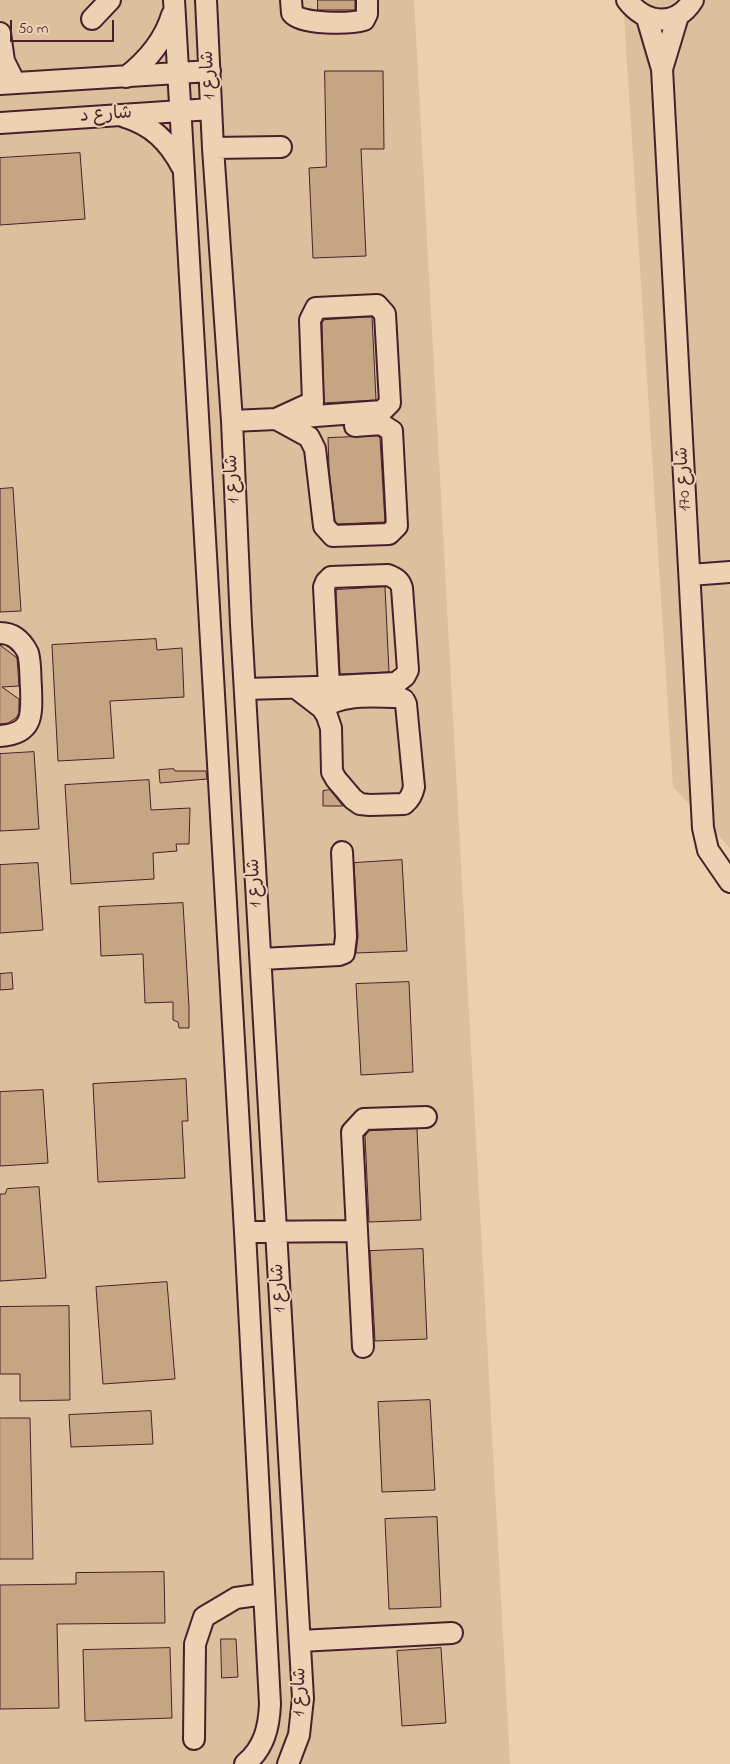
<!DOCTYPE html>
<html>
<head>
<meta charset="utf-8">
<style>
	body { margin:0 }
	#map { position:relative; width:730px; height:1764px; overflow:hidden; background:#ead0ac; font-family:"Indie Flower",sans-serif }
	canvas { display:block }
	.scale { position:absolute; left:10px; top:20px; width:104px; height:22px; box-sizing:border-box; border:2px solid #4a1f2b; border-top:0; padding-left:6px; font-size:15px; line-height:18px; white-space:nowrap; color:#4a1f2b; -webkit-text-stroke:4px #ecd2b3; paint-order:stroke }
</style>
</head>
<body>
<div id="map">
<canvas width="730" height="1764"></canvas>
<div class="scale">50 m</div>
</div>
<script>
const g = document.querySelector('canvas').getContext('2d');
g.lineJoin = 'round';
function fill(path, color) {
  g.fillStyle = color;
  g.fill(path, 'evenodd');
}
function trace(path, color, width, dash) {
  g.strokeStyle = color;
  g.lineWidth = width;
  g.lineCap = dash ? 'butt' : 'round';
  g.setLineDash(dash || []);
  g.stroke(path);
}
function drawText(font, color, halo, rows, align = 'center') {
  g.font = font + ' "Indie Flower","Playpen Sans Arabic",sans-serif';
  g.lineWidth = 4;
  g.setLineDash([]);
  g.textBaseline = 'middle';
  g.strokeStyle = halo;
  g.fillStyle = color;
  for (const [text, x, y, turn = 0] of rows) {
    g.save();
    g.translate(x, y);
    g.rotate((+turn || 0) * Math.PI / 180);
    g.textAlign = isNaN(turn) ? turn : align;
    if (halo) g.strokeText(text, 0, 0);
    g.fillText(text, 0, 0);
    g.restore();
  }
}
const built = new Path2D(`
	M0 0H414L510 1764H0Z
	M623 0H730V848L673 787Z`);
const building = new Path2D(`
	M318 0H355V10H318Z
	M325 71H383L384 149H361L366 256 313 258 309 168 326 167Z
	M80 153 85 219 0 225V158Z
	M372 317 376 400 324 403 322 323 324 320Z
	M378 436 380 438 385 522 338 524 335 521 329 469 328 438Z
	M13 488 21 611 0 612V489Z
	M385 587 389 672 340 674 336 590Z
	M156 639 157 650 182 648 184 697 110 701 114 758 58 761 52 645Z
	M0 645 17 658 18 671 19 686 2 687 19 699V713L16 718 8 723 0 724Z
	M34 752 39 829 0 831V754Z
	M174 769 175 771H206L207 779 160 783 159 770Z
	M149 780 151 810 190 808 189 844H176L177 851 153 853 154 879 71 884 65 785Z
	M330 790 343 806H323V791Z
	M402 860 407 951 356 953 358 936 354 863Z
	M38 863 43 930 0 933V865Z
	M183 903 189 1007V1028H179L178 1022 173 1020V1002L145 1003 143 954 101 956 99 907Z
	M12 973 13 989 0 990V974Z
	M409 982 413 1072 361 1075 356 984Z
	M186 1079 188 1121H182L185 1178 98 1182 93 1084Z
	M43 1090 48 1163 0 1166V1092Z
	M417 1129 421 1220 369 1222 365 1136 369 1131Z
	M39 1187 46 1278 0 1281V1194H5L7 1189Z
	M423 1249 427 1339 375 1341 370 1251Z
	M167 1282 175 1379 103 1384 96 1287Z
	M69 1306 70 1400 20 1401V1374H0V1307Z
	M430 1400 435 1490 382 1492 378 1402Z
	M151 1411 153 1444 71 1447 69 1415Z
	M0 1418H30L33 1559H0Z
	M437 1517 441 1607 389 1609 385 1519Z
	M164 1572 165 1623 57 1624 59 1708 0 1709V1585L76 1584V1573Z
	M221 1639H236L238 1677 222 1678Z
	M170 1648 172 1718 85 1721 83 1650Z
	M441 1648 446 1723 402 1726 397 1651Z`);
const minor = new Path2D(`
	M174 0 245 1232 270 1704C269 1728 264 1748 245 1764
	M206 0 213 148 232 421 241 624 303 1698 299 1735 288 1764
	M291 0 292 13C301 25 350 24 364 20L367 14V0
	M627 0C645 24 676 28 693 0
	M647 18 662 69 703 828 708 850 730 882
	M92 19 110 0
	M0 33 4 61 15 83
	M662 69 678 16
	M126 77C148 60 164 41 172 15
	M0 84 210 71
	M125 117C152 125 169 142 182 167
	M0 123 211 109
	M213 148 281 147
	M278 420 309 437 315 449 324 526 333 536 389 534 397 526 392 431 381 424 355 426
	M232 421 276 419 313 402 310 320 316 308 377 305 385 314 390 403 382 411 276 419
	M690 575 730 572
	M0 633C13 633 22 641 28 653 31 664 30 677 31 688 32 716 33 734 0 736
	M296 688 322 708 327 716 331 728 332 772 336 779 353 799 360 804 370 805 404 804C410 799 412 795 414 787L406 704 404 700 398 697C373 697 344 693 322 708
	M245 689C296 688 346 686 396 683L405 676 408 670 402 588C400 581 396 578 388 575L331 577 326 582 324 587 329 687
	M261 959 339 955 344 953 346 937 342 852
	M357 1231 352 1132 364 1119 426 1117
	M245 1232 357 1231 363 1347
	M300 1641 452 1633
	M194 1739 195 1644 204 1617 236 1598 264 1594`);
const streetNames = [
	["شارع 1",210,75,-93],
	["شارع د",106,116,-4],
	["شارع 1",234,479,-93],
	["شارع 170",685,479,-93],
	["شارع 1",256,883,-93],
	["شارع 1",280,1288,-93],
	["شارع 1",301,1692,-89]
];
fill(built, '#dcc09e');
fill(building, '#c4a683');
trace(building, '#4a1f2b', 1);
trace(minor, '#4a1f2b', 24);
trace(minor, '#ecd2b3', 20);
drawText('18px', '#4a1f2b', '#ecd2b3', streetNames);
</script>
</body>
</html>
